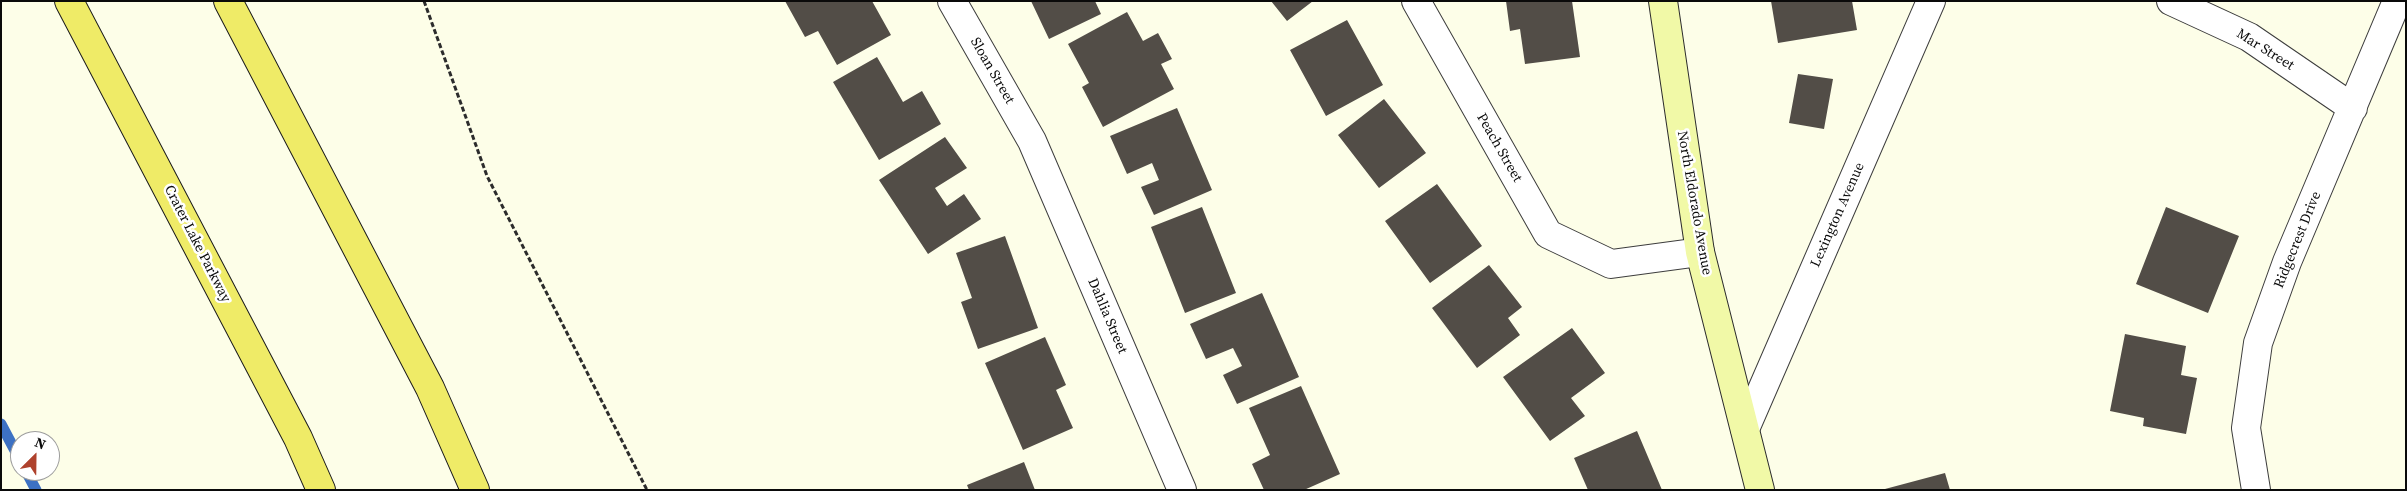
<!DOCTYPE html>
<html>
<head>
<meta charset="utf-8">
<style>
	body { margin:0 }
	#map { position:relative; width:2407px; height:491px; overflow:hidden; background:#fdfee8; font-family:"Source Serif 4",serif }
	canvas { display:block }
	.frame { position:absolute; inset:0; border:2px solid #0a0a0a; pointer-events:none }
	.north { position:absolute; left:10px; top:431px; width:50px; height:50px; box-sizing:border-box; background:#fff; border:1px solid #9d9d9d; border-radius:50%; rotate:23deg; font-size:14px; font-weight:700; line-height:20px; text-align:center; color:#0a0a0a }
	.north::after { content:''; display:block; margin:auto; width:18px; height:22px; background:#af422d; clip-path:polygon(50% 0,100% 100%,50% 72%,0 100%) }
</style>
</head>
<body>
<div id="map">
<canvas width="2407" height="491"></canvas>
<div class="frame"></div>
<div class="north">N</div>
</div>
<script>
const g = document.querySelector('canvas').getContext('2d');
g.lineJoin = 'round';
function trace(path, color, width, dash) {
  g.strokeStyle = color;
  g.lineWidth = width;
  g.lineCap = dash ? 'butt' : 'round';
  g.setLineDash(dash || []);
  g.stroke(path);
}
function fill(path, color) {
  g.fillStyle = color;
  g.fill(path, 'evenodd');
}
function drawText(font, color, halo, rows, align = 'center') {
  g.font = font + ' "Source Serif 4",serif';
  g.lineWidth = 5;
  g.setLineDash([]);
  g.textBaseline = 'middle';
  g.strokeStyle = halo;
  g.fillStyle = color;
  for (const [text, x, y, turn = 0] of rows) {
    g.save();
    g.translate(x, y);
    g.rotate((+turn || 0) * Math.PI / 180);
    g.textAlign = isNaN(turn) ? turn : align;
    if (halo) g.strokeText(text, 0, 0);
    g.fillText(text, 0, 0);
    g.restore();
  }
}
const stream = new Path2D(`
	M1 424 20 460
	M26 471 36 490`);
const building = new Path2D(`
	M785 1H872L891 35 837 65 818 31 805 37Z
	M1031 1H1095L1101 14 1049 39Z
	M1271 1H1313L1287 21Z
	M1506 1H1572L1580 57 1525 64 1520 29 1510 31Z
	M1771 1H1852L1857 30 1778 43Z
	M1127 12 1143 41 1158 33 1172 59 1161 64 1174 89 1103 127 1082 87 1089 83 1068 44Z
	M1347 20 1383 85 1326 116 1290 50Z
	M877 57 903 102 922 91 941 124 879 160 833 82Z
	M1798 74 1833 79 1824 129 1789 123Z
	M1384 99 1426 153 1379 188 1338 135Z
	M1177 108 1212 190 1154 215 1141 187 1159 180 1152 163 1127 174 1110 136Z
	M945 137 967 168 935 188 947 206 964 194 981 219 928 254 879 180Z
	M1437 184 1482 246 1430 283 1385 221Z
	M1202 207 1236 293 1185 313 1151 227Z
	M2166 207 2239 236 2208 313 2136 284Z
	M1005 236 1038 328 978 349 961 302 972 298 956 253Z
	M1489 265 1522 307 1508 318 1520 335 1477 368 1432 308Z
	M1262 293 1299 377 1237 404 1223 375 1242 366 1233 348 1206 359 1190 324Z
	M1572 328 1605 373 1571 398 1585 416 1550 441 1503 377Z
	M2125 334 2186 346 2181 375 2197 378 2186 434 2143 426 2144 418 2110 411Z
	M1045 337 1066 385 1056 390 1073 428 1023 450 985 363Z
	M1301 386 1340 474 1304 490H1264L1252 464 1270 455 1249 408Z
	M1637 431 1662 490H1588L1574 458Z
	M1024 462 1035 490H969L967 485Z
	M1945 473 1950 490H1885V489Z`);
const path = new Path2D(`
	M424 1 487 176 647 490`);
const street = new Path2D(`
	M952 1 1032 141 1182 490
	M1416 1 1548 234 1611 264 1700 252
	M2171 1 2249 37 2353 108
	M1745 429 1931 1
	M2256 490 2246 428 2258 343 2287 262 2397 1`);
const secondary = new Path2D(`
	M1663 1 1700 252 1760 490`);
const primary = new Path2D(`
	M69 1 298 438 321 490
	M228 1 430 388 475 490`);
const streetNames = [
	["Mar Street",2265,50,32],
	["Sloan Street",992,71,60],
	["Peach Street",1499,148,60],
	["North Eldorado Avenue",1694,203,80],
	["Lexington Avenue",1838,215,-66],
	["Ridgecrest Drive",2298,240,-68],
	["Crater Lake Parkway",197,244,63],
	["Dahlia Street",1107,316,67]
];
trace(stream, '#3d71c3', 11);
fill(building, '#524d47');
trace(street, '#3d3d3d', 30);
trace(secondary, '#2c2c2c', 30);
trace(primary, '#1b1b1b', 30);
trace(path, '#2c2c2c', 3, [5, 2.5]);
trace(street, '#fff', 28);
trace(secondary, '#f1f9a7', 28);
trace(primary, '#efeb67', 28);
drawText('14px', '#0a0a0a', '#fff', streetNames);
</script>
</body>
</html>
